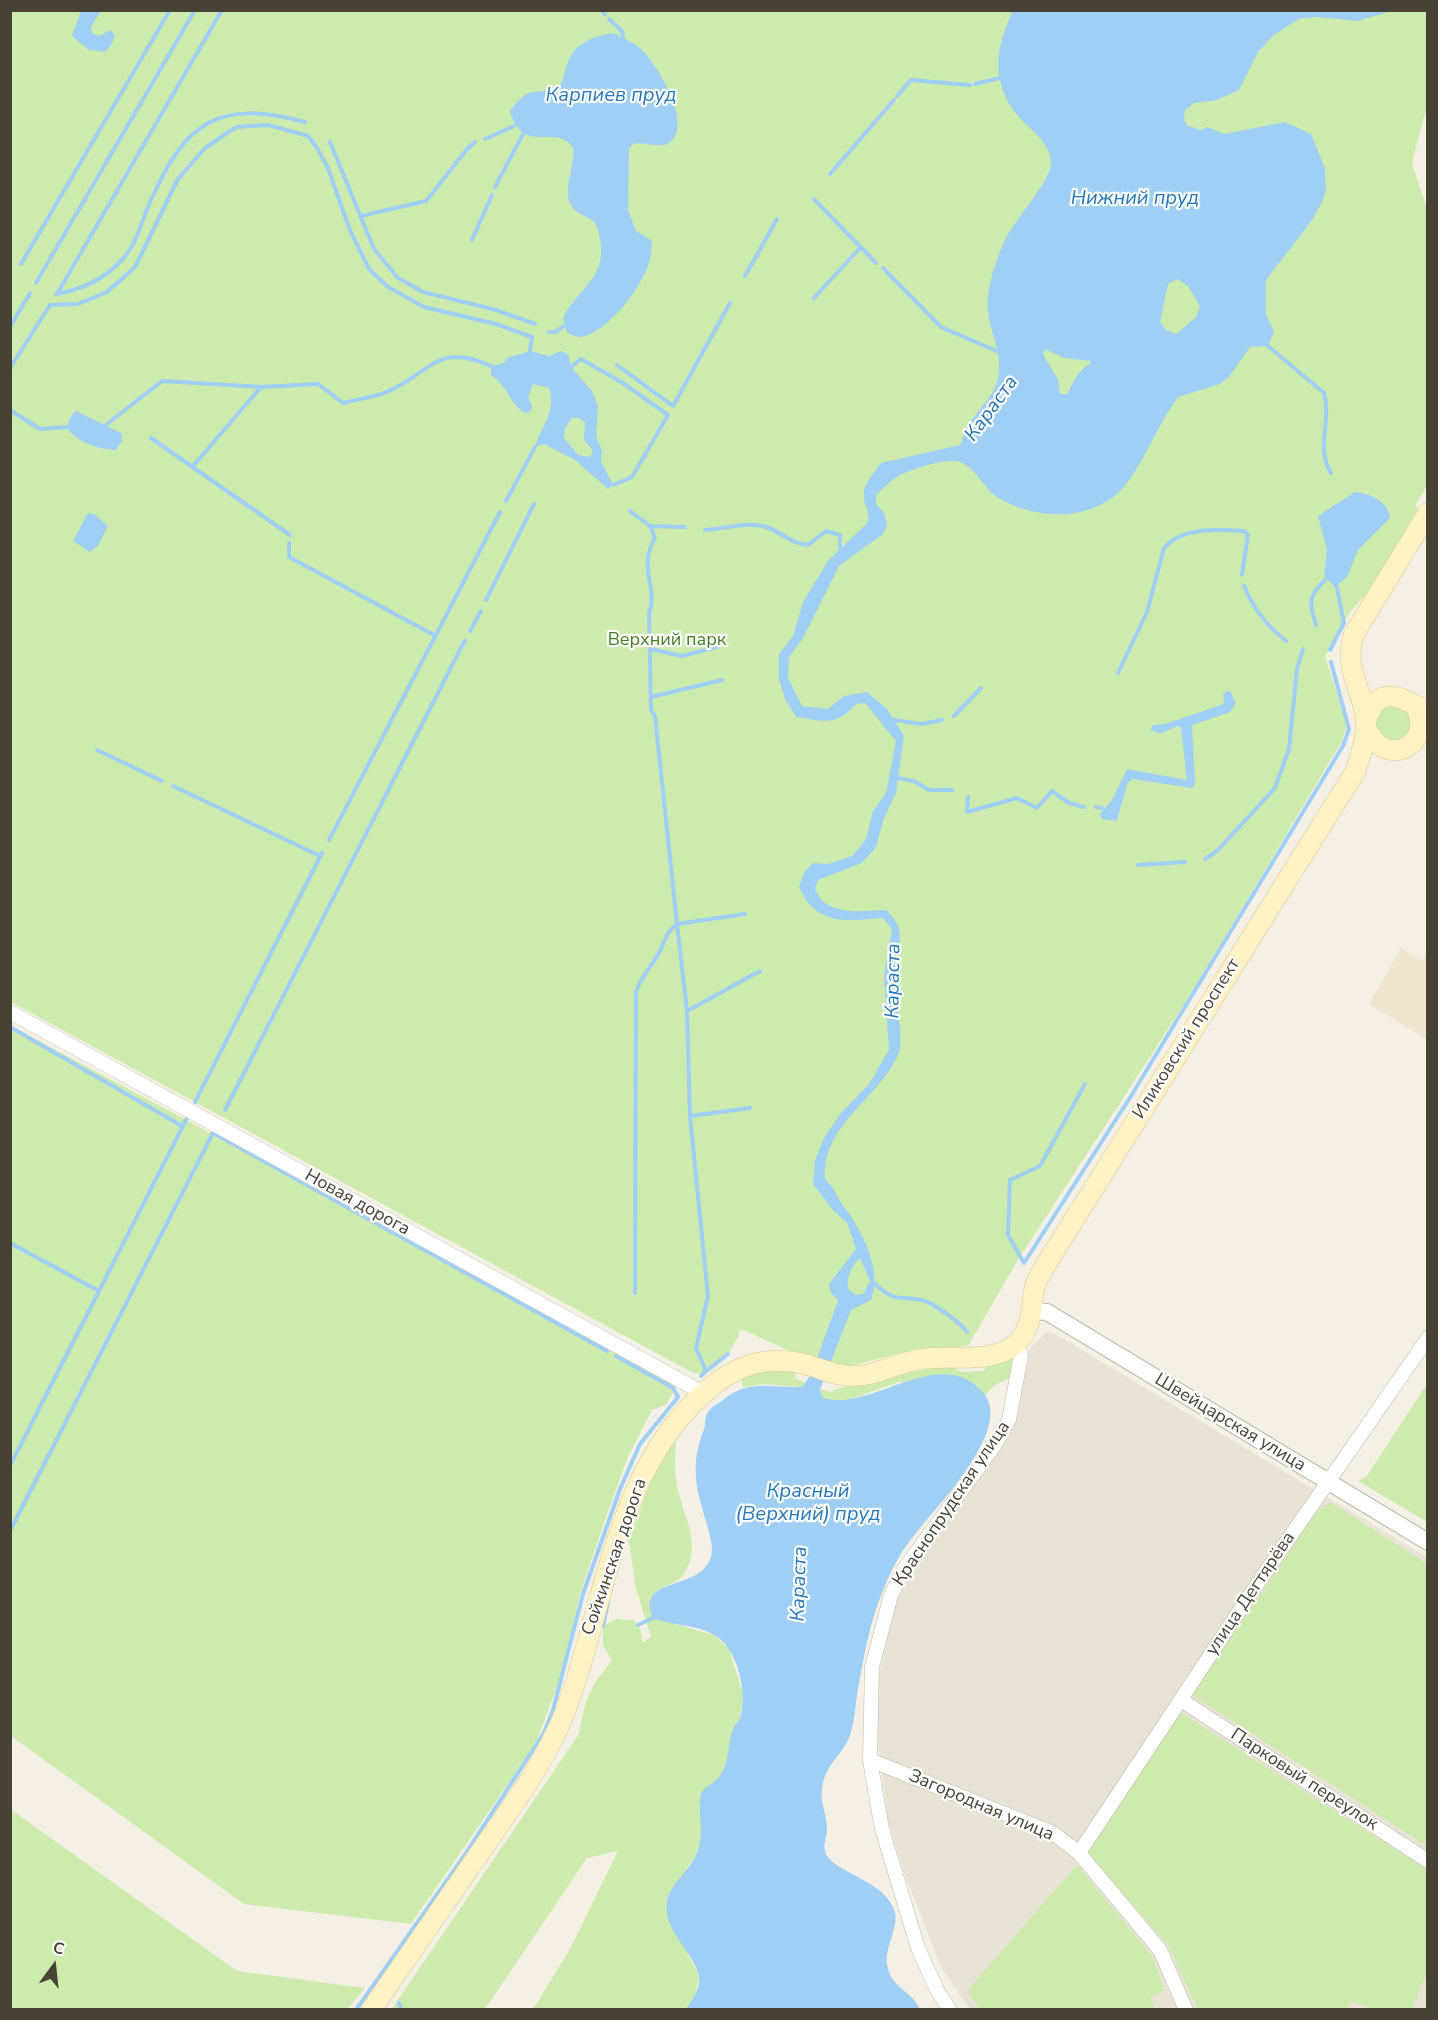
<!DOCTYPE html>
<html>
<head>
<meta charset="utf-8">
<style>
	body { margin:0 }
	#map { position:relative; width:1438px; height:2020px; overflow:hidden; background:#f4f0e6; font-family:"Nunito Sans",sans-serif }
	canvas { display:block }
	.frame { position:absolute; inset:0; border:12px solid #484135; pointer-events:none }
	.north { position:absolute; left:24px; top:1936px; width:60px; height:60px; -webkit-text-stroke:4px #fff; paint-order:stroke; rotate:15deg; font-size:16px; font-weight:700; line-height:24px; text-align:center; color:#484135 }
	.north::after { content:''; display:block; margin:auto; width:21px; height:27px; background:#484135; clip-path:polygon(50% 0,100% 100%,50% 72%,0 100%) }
</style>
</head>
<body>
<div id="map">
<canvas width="1438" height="2020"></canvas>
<div class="frame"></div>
<div class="north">С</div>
</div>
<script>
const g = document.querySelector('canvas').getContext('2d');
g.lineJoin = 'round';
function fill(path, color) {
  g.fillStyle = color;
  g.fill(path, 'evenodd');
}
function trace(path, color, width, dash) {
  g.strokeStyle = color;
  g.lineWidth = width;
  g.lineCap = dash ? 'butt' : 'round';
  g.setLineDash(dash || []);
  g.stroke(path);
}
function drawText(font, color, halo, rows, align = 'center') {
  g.font = font + ' "Nunito Sans",sans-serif';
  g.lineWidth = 4.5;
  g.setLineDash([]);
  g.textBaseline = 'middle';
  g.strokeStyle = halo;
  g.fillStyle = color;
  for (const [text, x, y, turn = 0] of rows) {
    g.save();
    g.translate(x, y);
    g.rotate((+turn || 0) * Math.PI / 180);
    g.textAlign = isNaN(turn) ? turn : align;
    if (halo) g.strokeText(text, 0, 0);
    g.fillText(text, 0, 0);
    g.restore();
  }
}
const residential = new Path2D(`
	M1047 1332 1054 1333 1427 1557V2009H969L941 1967 903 1870 888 1821 873 1706 893 1607 943 1521 1015 1417 1030 1348Z`);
const education = new Path2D(`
	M1401 948 1422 961 1427 953V1040L1369 1004Z`);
const green = new Path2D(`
	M10 11H1427V106L1412 163 1428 212 1427 486 1415 506 1418 509 1371 590C1350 607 1337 633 1325 657L1347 723 1342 741 1192 992 1016 1263 968 1346 912 1350 847 1367 801 1356 741 1329C733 1349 718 1377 693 1373L11 1002Z
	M1384 705 1407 706 1415 728 1398 744 1377 734 1374 718Z
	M11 1026 678 1384 666 1405 652 1410 627 1459 605 1520 580 1594 563 1671 535 1745 411 1924 244 1904 11 1736Z
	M1013 1350 1014 1376 995 1385 985 1395 970 1383 899 1382 851 1399 832 1401 822 1398 820 1389 831 1392C840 1386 848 1387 858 1384 890 1377 919 1369 952 1366L960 1372 984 1371 986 1363Z
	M752 1370 796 1371 795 1379 805 1382 802 1387 764 1384 743 1387 741 1376Z
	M1427 1384V1522L1358 1481 1366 1477Z
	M676 1432C676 1447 674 1464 676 1479 679 1510 704 1541 685 1572 680 1582 664 1586 655 1592L653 1618 714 1635 729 1649 743 1694 740 1718 732 1730 731 1748 720 1777 702 1792 699 1807 703 1822 700 1843 695 1857 675 1885 689 1957 699 1976 696 1993 686 2009H533L569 1951 618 1851 587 1858 485 2009 391 2010 579 1734C585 1700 589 1687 612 1661L603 1645V1626L616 1619 634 1620 641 1631 642 1643 651 1637 636 1589 629 1541 655 1468Z
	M1330 1502 1427 1564V1846L1192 1695 1316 1513Z
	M1180 1712 1427 1870V1972L1412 2009H1374L1351 2001 1347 2009H1198L1168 1945 1086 1851Z
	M10 1809 237 1971 365 1988 347 2009H11Z
	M1077 1865 1152 1956 1165 1990 1150 1997 1155 2009H980L967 1991Z`);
const water = new Path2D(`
	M81 11H101L91 27 92 33 100 36 110 30 115 35 112 44 105 52 89 50 72 36Z
	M1013 11H1391L1358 21 1317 17 1299 19 1274 35 1258 52 1239 90 1217 100 1194 103 1185 110 1184 120 1188 126 1201 130 1207 127 1224 134 1285 122 1311 134 1325 168 1326 189 1322 202 1312 220 1266 280V315L1274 331 1268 346 1250 347 1229 377 1220 384 1178 397C1157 425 1145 463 1121 490 1089 523 1031 520 994 495 983 486 975 468 962 463 949 456 909 470 897 477 889 482 882 489 876 495V504L884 513 887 525 883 534 839 566 802 640 789 657 788 678 802 706 828 709 844 696 867 692 887 709 904 736 896 793 884 818 876 847 862 863 818 880 815 888C824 917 862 911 886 910 910 933 896 942 895 972 895 988 904 1043 899 1053 880 1098 821 1125 825 1179 836 1189 835 1195 843 1205 861 1230 883 1268 871 1300L851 1310 820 1390 823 1398C871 1413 943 1340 985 1395 1011 1431 937 1506 916 1533 902 1550 892 1568 884 1588 870 1620 864 1655 858 1689 855 1705 855 1723 849 1738 840 1758 825 1764 822 1789 820 1802 827 1816 827 1829 827 1836 823 1845 825 1851 830 1872 880 1878 893 1907 902 1925 884 1945 887 1964 891 1989 910 1989 920 2009H686C692 2000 701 1988 699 1976 693 1950 662 1931 667 1901 671 1883 689 1871 696 1855 707 1832 695 1806 702 1792 705 1786 715 1783 719 1777 730 1763 727 1745 733 1729 734 1725 738 1722 740 1718 748 1693 738 1648 714 1635 696 1624 671 1626 653 1618 633 1573 711 1594 712 1549 712 1535 699 1503 697 1486 694 1466 696 1450 703 1432 706 1427 704 1420 707 1414 709 1409 715 1405 720 1402 749 1378 767 1388 802 1387L812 1373 838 1300 831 1293 829 1284 856 1249 847 1223 833 1210 813 1184 815 1160 824 1138 841 1113 869 1084 889 1050 884 975 892 929 883 918C846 921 816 926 799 887L804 873 813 863 828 864 852 856 866 839 873 811 886 793 896 741 865 703 856 704C836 727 824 721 796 717L785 699 779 679V654L793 636 803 602 828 561 868 522C870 512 865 507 864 498 862 485 874 473 881 463L960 445C963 437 966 428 971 421 984 402 997 395 999 370 1001 350 990 332 988 312 985 292 996 260 1004 242 1013 221 1050 182 1051 164 1051 142 1031 131 1019 117 990 83 995 47 1013 11ZM1177 279 1188 286 1200 306 1196 317 1176 334 1166 330 1160 322 1168 284ZM1045 349 1064 358 1090 361V364C1078 370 1073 383 1067 394H1060L1058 379 1043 355ZM860 1258 870 1281 863 1294 856 1295 849 1290C845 1278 851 1267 860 1258Z
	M613 33C622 38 634 42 641 49 657 64 695 126 669 143 658 149 644 141 633 144L629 149 628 210 636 231 651 240C659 269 610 334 580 337 576 337 571 334 567 333L563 318C576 291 604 279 601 246 600 239 599 229 595 223 587 214 575 215 570 203 563 185 576 165 573 148 557 122 522 157 510 111 530 83 534 97 559 87 564 80 564 72 567 64 574 43 593 36 613 33Z
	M561 351 568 354 571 367 592 391 598 406 596 436 602 450 601 461 613 485 608 489 575 460 544 444 535 447C541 426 557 412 549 388L533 384 528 398 532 405 531 411 525 413C509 403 507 385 491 375V366L504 363 507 358 530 351 549 356ZM572 418H578L585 422 584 440 593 451 590 457 578 455 564 438 565 428Z
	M76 411 121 433 122 441 116 450C101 450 73 441 67 427L71 416Z
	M1355 492C1370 493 1389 502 1390 518L1358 550 1347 577 1335 587 1324 576 1327 550 1318 516Z
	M88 513 94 514 108 526 98 546 90 552 73 541Z
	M1230 691 1236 703 1230 712 1192 725 1195 783 1192 788 1132 779 1127 784 1117 821 1102 819 1100 814 1112 800 1127 769 1187 780 1181 728 1178 726 1161 733 1150 730 1153 725 1165 724 1224 704 1223 693Z`);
const stream = new Path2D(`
	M601 10 605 14
	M609 19 622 31 623 39
	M975 84 1000 78
	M897 96 911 80 970 85
	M485 139 514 126
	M330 142 374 249 398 278 423 292 496 310 535 324
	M830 174 894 100
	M495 187 523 134
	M814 199 876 263
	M361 216 426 201 468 148 475 142
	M472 240 492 195
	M21 264 170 10
	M883 268 941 327 999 352
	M745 276 777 219
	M36 283 195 10
	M56 294C86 289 111 276 129 251 139 236 143 217 151 200 186 121 219 99 305 122
	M57 294 222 10
	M814 298 861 247
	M10 327 30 293
	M549 332H555L564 326
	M1268 346 1324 393C1332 422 1315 446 1331 473
	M617 365 673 406 730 303
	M571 367 581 359 623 383 668 415 632 477 613 485
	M10 368 50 305 78 304 107 292 135 267 178 179 204 149 236 127 268 125 308 136 317 148 328 168 349 228 369 269 388 287 424 307 496 324 532 337 530 351
	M10 410 40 429 67 427
	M106 425 162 381 262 387 318 384 343 403C358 399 376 397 389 391 433 371 437 342 491 366
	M151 438 290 535
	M193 466 261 387
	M506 501 535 447
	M630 511 650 526 685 527
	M705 530C723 529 747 521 766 527 782 532 791 544 808 545L826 531 840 535V547
	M289 543V557L434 635
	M1244 586C1254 609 1266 625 1286 641
	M486 600 534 504
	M1316 625C1309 604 1308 596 1325 580
	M470 631 481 611
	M650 649 682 656 717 647
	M1330 650 1344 623 1336 583
	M1118 673 1147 612 1164 548C1182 527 1219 529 1244 531L1248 535 1242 575
	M651 697 722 680
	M954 716 981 688
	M894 720 922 724 942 720
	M97 750 162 781
	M898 778 914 781 929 790H952
	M173 786 320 856
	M968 797 967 812 1017 798 1037 808 1052 791 1069 803 1084 807
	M1096 807 1102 808
	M329 840 500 512
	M1205 859 1217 851 1275 788 1289 749 1297 669 1303 649
	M1138 865 1185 862
	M745 914 677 924 687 1011 760 971
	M687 1011 690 1116 708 1296 696 1348 706 1371 701 1376
	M10 1027 182 1126
	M1085 1084 1040 1166 1010 1180 1008 1235 1024 1263 1131 1096 1343 746 1349 729 1331 662
	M195 1102 322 853
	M225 1110 465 640
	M690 1116 750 1108
	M10 1243 99 1291
	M875 1284C895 1302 898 1296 922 1300 932 1302 961 1323 967 1332
	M635 1293 636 992C641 976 652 966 660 951 666 939 666 932 677 924L655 716 651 710 649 613C659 587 637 569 655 538L650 526
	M706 1371 728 1354
	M10 1466 188 1116
	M10 1531 213 1133 607 1351
	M638 1625 653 1618
	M603 1626 608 1602
	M399 2003 401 2010
	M356 2010 464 1856 544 1733 553 1710 583 1594 620 1489 640 1444 678 1397 673 1388 616 1356`);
const minor = new Path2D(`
	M10 1012 703 1393
	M1181 1700 1428 1861
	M870 1760 1053 1833 1079 1853 1160 1950 1186 2010
	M1079 1853 1260 1580 1428 1338
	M950 2010 937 1990 918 1948 882 1829 870 1760 872 1667 891 1595 905 1568 994 1446 1009 1420 1021 1355 1016 1344`);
const tertiary = new Path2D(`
	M1031 1311 1047 1312 1428 1542`);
const secondary = new Path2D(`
	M1366 722C1377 683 1400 696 1426 711
	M1366 727C1385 773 1438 743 1414 704
	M371 2010 526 1786C539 1765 551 1744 561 1722 605 1614 612 1474 704 1393 735 1365 766 1354 808 1365 822 1369 836 1376 851 1376 876 1377 897 1362 922 1359 952 1354 999 1367 1021 1338 1033 1324 1031 1303 1035 1286 1037 1279 1042 1272 1045 1266L1355 772C1360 757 1366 741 1366 726 1366 692 1342 671 1354 634L1428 513`);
const parkNames = [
	["Верхний парк",667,641]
];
const streetNames = [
	["Иликовский проспект",1187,1039,-58],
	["Новая дорога",357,1203,29],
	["Швейцарская улица",1230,1423,31],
	["Краснопрудская улица",952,1504,-56],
	["Сойкинская дорога",615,1557,-71],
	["улица Дегтярёва",1251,1594,-56],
	["Парковый переулок",1304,1780,33],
	["Загородная улица",981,1806,23]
];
const waterNames = [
	["Карпиев пруд",611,96],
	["Нижний пруд",1135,199],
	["Караста",992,409,-54],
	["Караста",894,981,-89],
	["Красный",808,1492],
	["(Верхний) пруд",808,1515],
	["Караста",800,1584,-88]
];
fill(residential, '#e8e3d4');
fill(education, '#eee6cf');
fill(green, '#cdebac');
fill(water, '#9fcff5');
trace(stream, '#9fcff5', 4);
trace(minor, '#c0b9a8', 15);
trace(tertiary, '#c0b9a8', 18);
trace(secondary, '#d7c793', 21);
trace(minor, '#fff', 14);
trace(tertiary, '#fff', 16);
trace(secondary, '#fff3c5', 20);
drawText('18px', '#437d24', '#fff', parkNames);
drawText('18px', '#484135', '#fff', streetNames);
drawText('italic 20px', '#2778ba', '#fff', waterNames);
</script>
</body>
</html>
